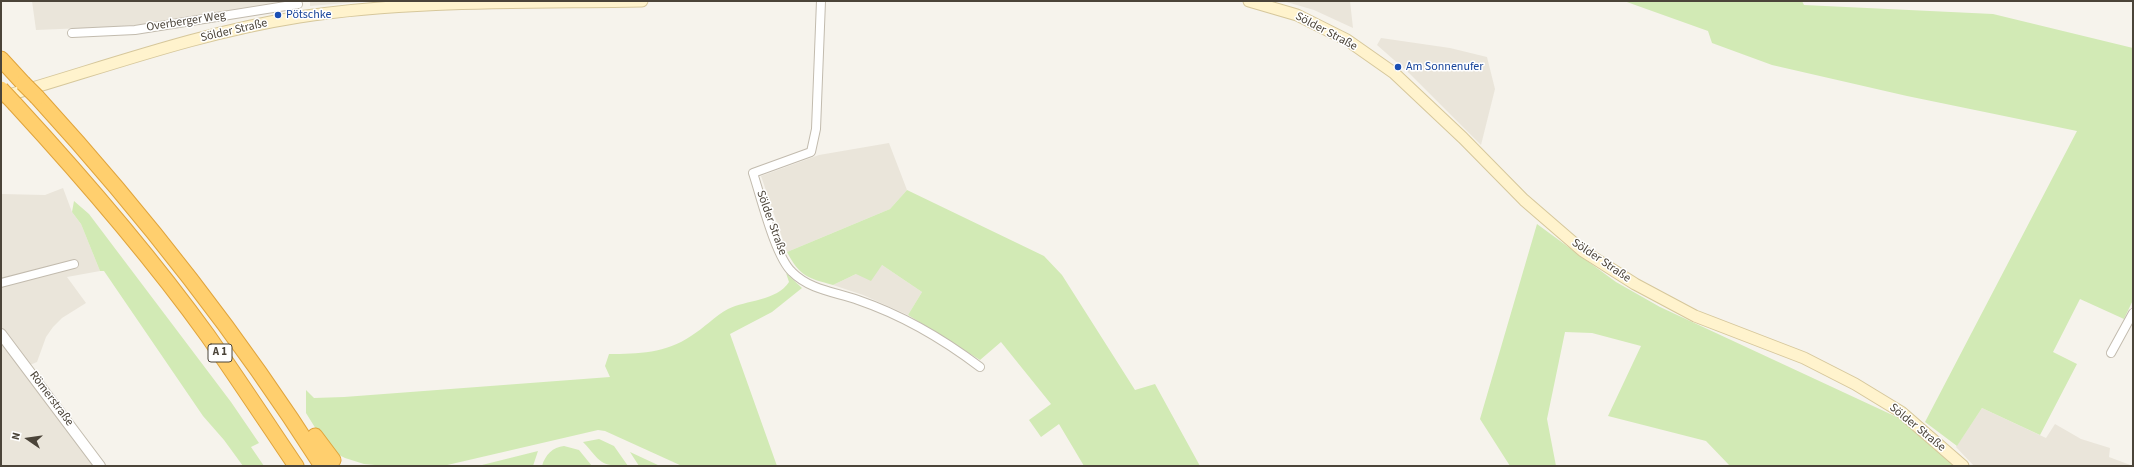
<!DOCTYPE html>
<html>
<head>
<meta charset="utf-8">
<style>
	body { margin:0 }
	#map { position:relative; width:2134px; height:467px; overflow:hidden; background:#f6f3ec; font-family:"Source Sans 3",sans-serif }
	canvas { display:block }
	.frame { position:absolute; inset:0; border:2px solid #4b4439; pointer-events:none }
	.north { position:absolute; left:8px; top:419px; width:40px; height:40px; -webkit-text-stroke:3px #fff; paint-order:stroke; rotate:283deg; font-size:11px; font-weight:700; line-height:16px; text-align:center; color:#4b4439 }
	.north::after { content:''; display:block; margin:auto; width:14px; height:18px; background:#4b4439; clip-path:polygon(50% 0,100% 100%,50% 72%,0 100%) }
</style>
</head>
<body>
<div id="map">
<canvas width="2134" height="467"></canvas>
<div class="frame"></div>
<div class="north">N</div>
</div>
<script>
const g = document.querySelector('canvas').getContext('2d');
g.lineJoin = 'round';
function fill(path, color) {
  g.fillStyle = color;
  g.fill(path, 'evenodd');
}
function trace(path, color, width, dash) {
  g.strokeStyle = color;
  g.lineWidth = width;
  g.lineCap = dash ? 'butt' : 'round';
  g.setLineDash(dash || []);
  g.stroke(path);
}
function drawText(font, color, halo, rows, align = 'center') {
  g.font = font + ' "Source Sans 3",sans-serif';
  g.lineWidth = 3;
  g.setLineDash([]);
  g.textBaseline = 'middle';
  g.strokeStyle = halo;
  g.fillStyle = color;
  for (const [text, x, y, turn = 0] of rows) {
    g.save();
    g.translate(x, y);
    g.rotate((+turn || 0) * Math.PI / 180);
    g.textAlign = isNaN(turn) ? turn : align;
    if (halo) g.strokeText(text, 0, 0);
    g.fillText(text, 0, 0);
    g.restore();
  }
}
const residential = new Path2D(`
	M32 1H289L159 23 108 27 36 30Z
	M310 1H370L310 6Z
	M1283 1H1350L1353 28 1314 10Z
	M1381 38 1450 48 1487 57 1495 89 1481 145 1410 74 1377 45Z
	M889 143 907 190 890 209 787 252 761 176 819 155Z
	M63 188 72 212 81 224 100 271 67 277 86 303 62 318 53 327 46 337 37 362 25 367 98 466H1V194L45 195Z
	M882 265 922 292 908 315 863 295 833 285 856 274Z
	M1982 408 2046 438 2055 424 2081 439 2110 448 2109 457 2133 466H1974L1956 447Z`);
const green = new Path2D(`
	M1624 1H1802L1804 5 1993 14 2133 48V300L2124 319 2080 299 2053 352 2077 364 2040 435 1982 408 1957 446 1925 422 2077 131 1907 96 1772 65 1712 43 1708 31Z
	M907 190 1044 256 1062 275 1135 390 1155 384 1200 466H1084L1059 424 1041 437 1029 420 1051 404 1001 342 980 360 908 315 922 292 882 265 871 281 856 274 833 285C808 278 800 277 787 252L890 209Z
	M74 201 89 214 231 402 259 443 251 447 264 466H243L224 440 203 416 104 271H100L81 224 72 212Z
	M1537 224 1616 282 1660 307 1901 419 1924 436 1954 466H1730L1706 441 1608 416 1641 346 1592 333 1565 332 1547 419 1556 466H1510L1480 419Z
	M786 273 802 288 772 312 730 334 777 466H682L605 431 598 430 443 466H386L364 464 345 458 337 454 319 434 306 413V390L314 398 344 397 610 377 605 366 609 354C638 354 666 353 691 336 704 328 715 316 728 309 746 300 777 301 789 282Z
	M599 439 614 446 628 466C598 466 602 462 583 442Z
	M564 446 579 450 592 466H542C545 455 553 447 564 446Z
	M538 451 533 466H478Z
	M630 452 660 466H661H639Z`);
const minor = new Path2D(`
	M821 1 816 129 811 152 753 173C761 197 775 256 792 272 810 290 835 292 858 300 902 315 943 339 980 367
	M72 33 135 30 298 4
	M1 283 74 264
	M2111 353 2133 313`);
const tertiary = new Path2D(`
	M1 334 100 466`);
const secondary = new Path2D(`
	M1249 1 1297 15 1347 40 1394 73 1463 138 1524 200 1583 251 1635 284 1695 316 1804 358 1855 384 1901 412 1963 466
	M2 97C100 69 197 33 299 17 412 0 528 3 642 1`);
const motorway = new Path2D(`
	M1 59 23 83
	M37 97C142 212 238 334 322 466
	M15 104C83 178 149 254 208 336 238 379 267 423 296 466
	M315 436 333 460`);
const motorwayBridge = new Path2D(`
	M23 83 37 97
	M1 89 15 104`);
const markers = [
	[278,15,4,"#1a4fb4"],
	[1398,67,4,"#1a4fb4"]
];
const shields = [
	[220,353,24]
];
const shieldNames = [
	["A 1",220,353]
];
const transitNames = [
	["Pötschke",286,15],
	["Am Sonnenufer",1406,67]
];
const streetNames = [
	["Overberger Weg",186,22,-9],
	["Sölder Straße",234,31,-13],
	["Sölder Straße",1326,32,28],
	["Sölder Straße",771,223,70],
	["Sölder Straße",1601,261,34],
	["Römerstraße",51,399,53],
	["Sölder Straße",1917,428,39]
];
fill(residential, '#eae5da');
fill(green, '#d2eab5');
trace(minor, '#c2bbae', 10);
trace(tertiary, '#c2bbae', 12);
trace(secondary, '#d6c79b', 13);
trace(motorway, '#e0a43c', 17);
trace(minor, '#fff', 8);
trace(tertiary, '#fff', 10);
trace(secondary, '#fff3cd', 11);
trace(motorway, '#ffcf6e', 15);
trace(motorwayBridge, '#e0a43c', 17, []);
trace(motorwayBridge, '#ffcf6e', 15);
for (const [x, y, r, color] of markers) {
  const dot = new Path2D();
  dot.arc(x, y, r, 0, 2 * Math.PI);
  g.fillStyle = color;
  g.fill(dot);
  trace(dot, '#fff', 1.5);
}
for (const [x, y, w] of shields) {
  const box = new Path2D();
  box.roundRect(x - w / 2, y - 9, w, 18, 3);
  g.fillStyle = '#fff';
  g.fill(box);
  trace(box, '#4b4439', 1);
}
drawText('bold 11px', '#4b4439', null, shieldNames);
drawText('12px', '#164399', '#fff', transitNames, 'left');
drawText('12px', '#4b4439', '#fff', streetNames);
</script>
</body>
</html>
